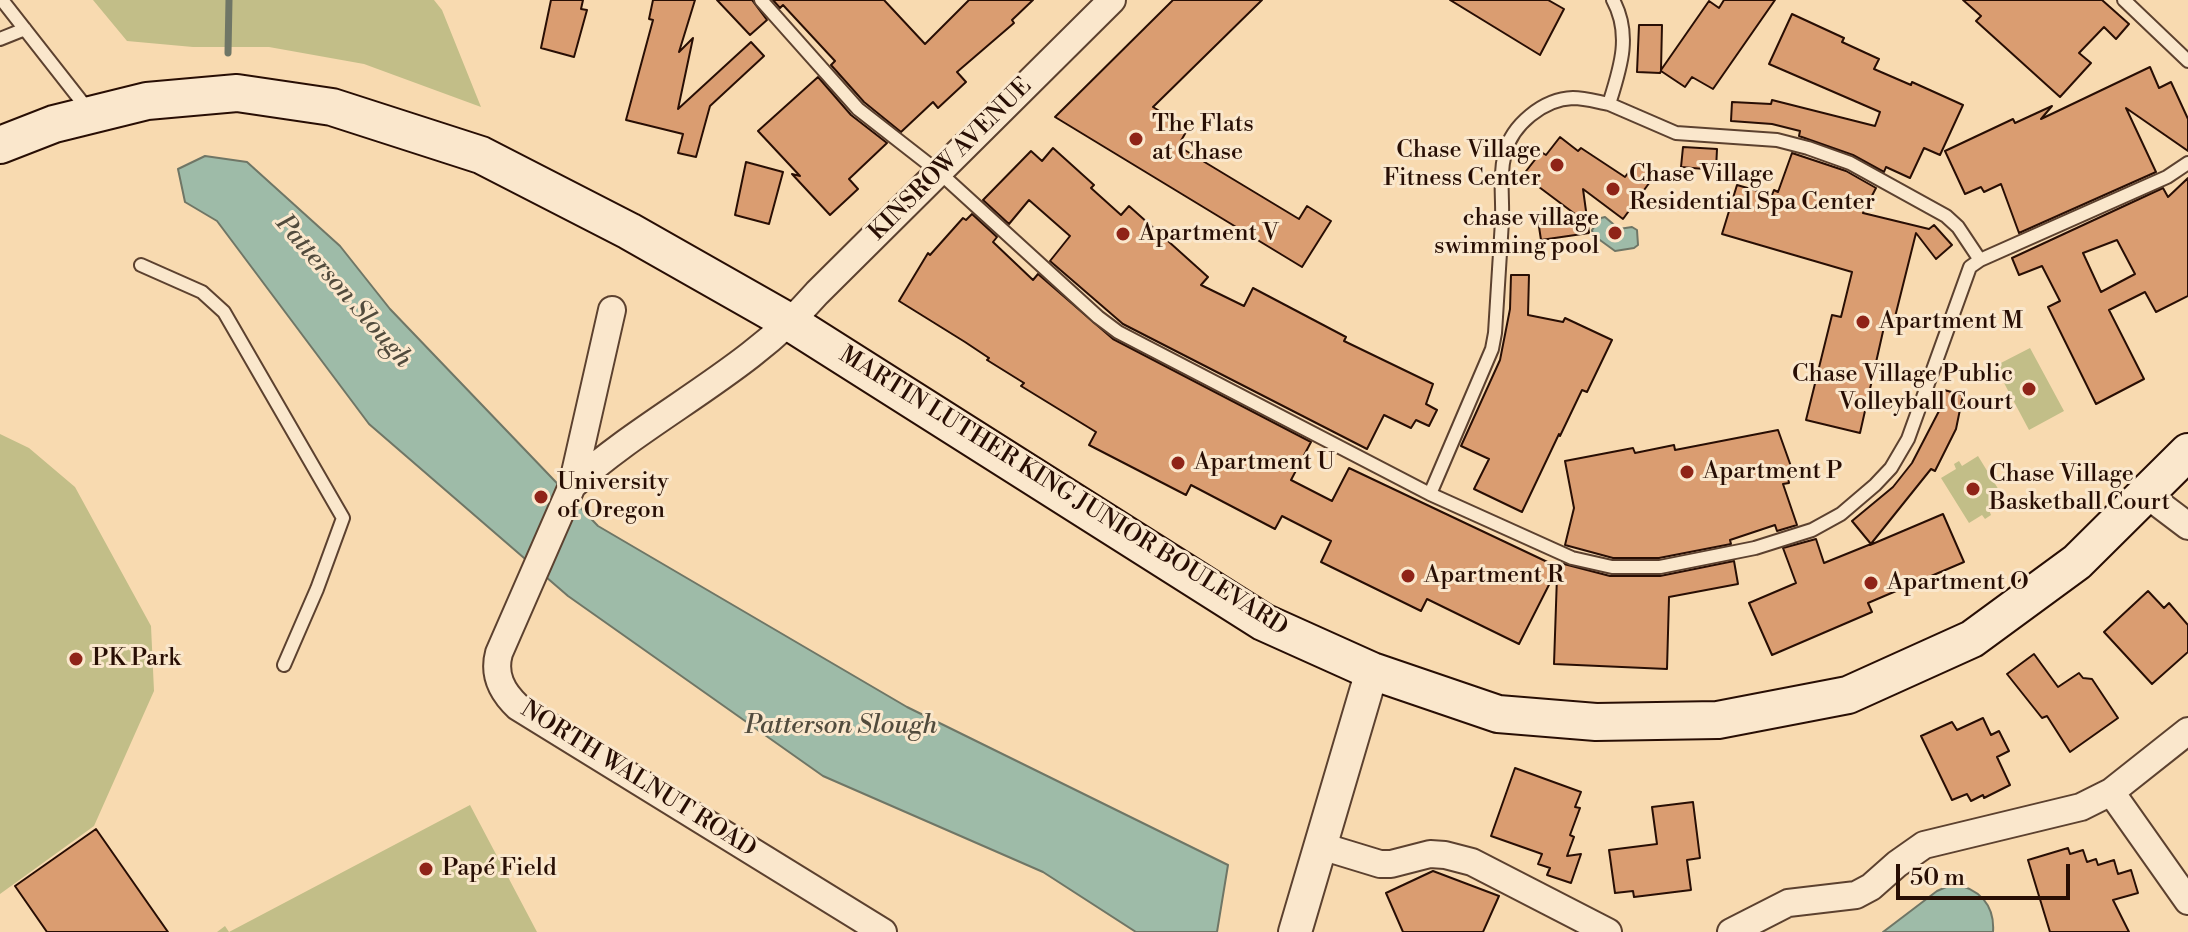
<!DOCTYPE html>
<html>
<head>
<meta charset="utf-8">
<style>
	body { margin:0 }
	#map { position:relative; width:2188px; height:932px; overflow:hidden; background:#f8dab0; font-family:"Libre Bodoni",serif }
	canvas { display:block }
	.scale { position:absolute; left:1896px; top:864px; width:174px; height:36px; box-sizing:border-box; border:4px solid #280e04; border-top:0; padding-left:10px; font-size:24px; line-height:28px; white-space:nowrap; color:#280e04; -webkit-text-stroke:6px #fae7cc; paint-order:stroke }
</style>
</head>
<body>
<div id="map">
<canvas width="2188" height="932"></canvas>
<div class="scale">50 m</div>
</div>
<script>
const g = document.querySelector('canvas').getContext('2d');
g.lineJoin = 'round';
function fill(path, color) {
  g.fillStyle = color;
  g.fill(path, 'evenodd');
}
function trace(path, color, width, dash) {
  g.strokeStyle = color;
  g.lineWidth = width;
  g.lineCap = dash ? 'butt' : 'round';
  g.setLineDash(dash || []);
  g.stroke(path);
}
function drawText(font, color, halo, rows, align = 'center') {
  g.font = font + ' "Libre Bodoni",serif';
  g.lineWidth = 6;
  g.setLineDash([]);
  g.textBaseline = 'middle';
  g.strokeStyle = halo;
  g.fillStyle = color;
  for (const [text, x, y, turn = 0] of rows) {
    g.save();
    g.translate(x, y);
    g.rotate((+turn || 0) * Math.PI / 180);
    g.textAlign = isNaN(turn) ? turn : align;
    if (halo) g.strokeText(text, 0, 0);
    g.fillText(text, 0, 0);
    g.restore();
  }
}
const green = new Path2D(`
	M93 0H434L442 10 481 107 364 64 269 47H193L127 41Z
	M2030 348 2064 411 2029 430 1995 366Z
	M0 434 29 448 75 487 151 626 154 691 94 826 0 894Z
	M1978 456 2005 500 1989 510 1991 515 1985 519 1982 515 1969 523 1941 478 1956 469 1954 464 1959 461 1962 466Z
	M470 805 537 932H217L225 926 229 932Z`);
const water = new Path2D(`
	M205 156 247 162 340 246 390 309 598 526 907 707 1228 865 1217 932H1136L1043 872 823 776 568 596 369 424 217 221 185 202 178 169Z
	M1605 217 1619 229 1632 227 1637 230 1638 245 1634 248 1615 251 1593 235 1592 230 1601 218Z
	M1953 884C1979 888 1995 905 1993 932H1883L1937 891Z`);
const stream = new Path2D(`
	M228 53 229 0`);
const building = new Path2D(`
	M551 0H583L581 9 587 10 574 57 541 48Z
	M653 0H695L679 52 693 38 678 109 751 42 764 56 710 106 696 157 678 153 683 134 626 120 653 20 649 19Z
	M717 0H752L767 20 750 35Z
	M773 0H884L925 44 969 0H1033L1012 20 1014 23 957 72 966 82 938 108 933 102 901 132 864 102 831 65 835 61 783 5 780 8Z
	M1173 0H1262L1153 107 1161 112 1158 115 1186 132 1178 146 1299 219 1307 206 1331 221 1302 267 1055 117Z
	M1450 0H1548L1564 9 1540 55Z
	M1724 0H1775L1713 89 1692 77 1685 87 1661 71 1660 73 1637 72 1639 25H1662L1661 70 1709 1 1719 8Z
	M1963 0H2102L2129 24 2116 39 2104 27 2079 53 2091 63 2060 97 1976 21 1981 16Z
	M1792 14 1844 38 1842 42 1879 59 1874 69 1911 85 1912 82 1963 105 1940 155 1924 148 1910 178 1886 167 1884 172 1853 155 1799 136 1800 131 1772 124 1731 121 1732 102 1771 104 1772 100 1875 126 1880 112 1769 64Z
	M2150 67 2159 88 2171 82 2188 119V151L2126 108 2156 172 2019 233 2001 184 1984 192 1981 187 1965 194 1945 151 2013 119 2015 123 2052 106 2041 119Z
	M818 77 851 115 887 143 849 179 858 189 830 215 792 174 800 176 758 131Z
	M1560 137 1578 151 1581 148 1625 177 1637 161 1655 175 1623 219 1583 189 1589 233 1541 240 1538 220 1575 214 1523 175 1541 152 1546 155Z
	M1683 147 1717 149 1716 170 1681 167Z
	M1053 148 1094 185 1091 188 1121 215 1129 206 1208 277 1201 285 1244 306 1253 288 1346 337 1344 341 1433 384 1426 404 1437 410 1429 426 1416 420 1411 428 1384 415 1367 449 1123 324 1050 261 1070 236 1029 200 1009 224 983 200 1031 151 1042 161Z
	M1792 153 1846 171 1876 188 1863 213 1929 229 1934 225 1952 245 1936 259 1916 233 1892 329 1884 327 1860 433 1806 420 1832 315 1841 317 1852 272 1722 234 1737 185 1772 195 1774 190 1778 192Z
	M746 162 783 172 769 224 735 215Z
	M2188 178V296L2156 312 2145 292 2109 310 2144 379 2096 404 2048 307 2060 301 2042 266 2019 275 2012 258 2163 188 2168 197ZM2117 240 2135 274 2101 292 2083 253Z
	M972 214 997 237 993 242 1033 280 1038 274 1113 339 1311 442 1291 480 1332 501 1349 468 1558 567 1519 644 1427 599 1421 611 1321 562 1331 541 1282 516 1275 529 1191 485 1186 495 1089 445 1096 432 1021 386 1024 383 987 360 989 358 965 342 899 301 928 253 930 255 963 218 966 220Z
	M1511 275H1529L1528 315 1563 322 1565 318 1612 340 1587 392 1582 390 1560 436 1559 434 1522 512 1474 489 1489 459 1461 446 1500 360 1510 309Z
	M1944 390 1963 395 1956 429 1935 471 1931 469 1870 545 1943 514 1964 562 1868 603 1872 612 1772 655 1749 603 1796 583 1783 548 1816 539 1824 563 1871 544 1852 521 1893 487 1912 463 1939 411Z
	M1778 430 1793 472 1787 473 1789 483 1783 484 1797 525 1777 531 1775 525 1730 540 1731 544 1659 558H1613L1565 545 1574 508 1565 461 1633 448 1635 453 1674 445 1675 450Z
	M1734 561 1738 584 1669 597 1667 669 1554 664 1557 576 1560 563 1610 576H1660Z
	M2148 591 2164 608 2169 603 2188 625V652L2152 684 2104 632Z
	M2034 654 2058 687 2079 673 2083 678 2092 679 2118 718 2070 752 2047 716 2042 718 2007 674Z
	M1983 718 1991 735 1999 731 2009 751 1997 757 2010 785 1984 798 1983 795 1971 801 1967 794 1952 800 1921 736 1952 722 1957 730Z
	M1515 768 1581 792 1575 807 1580 808 1570 835 1574 837 1567 856 1581 854 1571 883 1547 875 1550 868 1538 864 1542 854 1491 836Z
	M1693 802 1700 858 1687 860 1691 890 1634 897 1633 891 1615 893 1609 850 1657 844 1652 807Z
	M96 829 168 932H47L15 886Z
	M2068 848 2070 854 2083 850 2087 862 2096 859 2098 865 2114 860 2118 874 2131 870 2138 893 2113 900 2129 932H2050L2028 860Z
	M1433 871 1499 896 1483 932H1403L1386 893Z`);
const service = new Path2D(`
	M2 0 89 111
	M761 0 858 109 940 173 1098 317 1118 332 1430 494 1572 558 1612 567H1660L1755 548 1812 530 1841 514 1875 485 1891 468 1908 439 1970 267 1980 260 2167 177 2188 163
	M1613 0C1632 35 1620 69 1609 104L1676 133 1777 140 1808 148 1850 163 1946 216 1958 227 1980 260
	M2124 0 2188 61
	M0 39 25 29
	M141 265 202 292 224 312 343 518 317 589 284 665
	M1430 494 1492 349 1495 333C1497 296 1500 258 1502 221 1503 199 1499 176 1505 153 1512 125 1543 99 1573 98 1585 98 1598 102 1609 104`);
const minor = new Path2D(`
	M612 310 572 486 499 653C493 675 502 692 518 707L883 932
	M572 486C649 416 748 373 817 293L1112 0
	M2147 495 2188 526
	M2188 731 2111 792 2188 901
	M1321 846 1380 864H1391L1430 854 1445 855 1472 862 1608 932
	M1731 932 1788 903 1856 895 1871 887 1897 864 1924 845 2081 807 2111 792`);
const tertiary = new Path2D(`
	M1295 932 1372 671`);
const secondary = new Path2D(`
	M0 145 54 124 147 101 237 93 332 107 481 155 629 231 791 323 1263 622 1372 671 1498 714 1596 722 1718 720 1848 695 1972 639 2077 562 2188 452`);
const markers = [
	[1136,139,8,"#8f2418"],
	[1557,165,8,"#8f2418"],
	[1613,189,8,"#8f2418"],
	[1615,233,8,"#8f2418"],
	[1123,234,8,"#8f2418"],
	[1863,322,8,"#8f2418"],
	[2029,389,8,"#8f2418"],
	[1178,463,8,"#8f2418"],
	[1687,472,8,"#8f2418"],
	[1973,489,8,"#8f2418"],
	[541,497,8,"#8f2418"],
	[1408,576,8,"#8f2418"],
	[1871,583,8,"#8f2418"],
	[76,659,8,"#8f2418"],
	[426,869,8,"#8f2418"]
];
const poiNames = [
	["The Flats",1152,125],
	["at Chase",1152,153],
	["Chase Village",1541,151,"right"],
	["Fitness Center",1541,179,"right"],
	["Chase Village",1629,175],
	["Residential Spa Center",1629,203],
	["chase village",1599,219,"right"],
	["swimming pool",1599,247,"right"],
	["Apartment V",1139,234],
	["Apartment M",1879,322],
	["Chase Village Public",2013,375,"right"],
	["Volleyball Court",2013,403,"right"],
	["Apartment U",1194,463],
	["Apartment P",1703,472],
	["Chase Village",1989,475],
	["Basketball Court",1989,503],
	["University",557,483],
	["of Oregon",557,511],
	["Apartment R",1424,576],
	["Apartment O",1887,583],
	["PK Park",92,659],
	["Papé Field",442,869]
];
const streetNames = [
	["KINSROW AVENUE",951,160,-45],
	["MARTIN LUTHER KING JUNIOR BOULEVARD",1063,492,32],
	["NORTH WALNUT ROAD",638,780,32]
];
const waterNames = [
	["Patterson Slough",343,292,49],
	["Patterson Slough",841,727]
];
fill(green, '#c2be88');
fill(water, '#9ebba8');
trace(water, '#6f7666', 2);
trace(stream, '#6f7666', 7);
fill(building, '#da9d71');
trace(building, '#280e04', 2);
trace(service, '#5c412f', 16);
trace(minor, '#5c412f', 30);
trace(tertiary, '#5c412f', 36);
trace(secondary, '#280e04', 40);
trace(service, '#fae7cc', 12);
trace(minor, '#fae7cc', 26);
trace(tertiary, '#fae7cc', 32);
trace(secondary, '#fae7cc', 36);
for (const [x, y, r, color] of markers) {
  const dot = new Path2D();
  dot.arc(x, y, r, 0, 2 * Math.PI);
  g.fillStyle = color;
  g.fill(dot);
  trace(dot, '#fae7cc', 3);
}
drawText('24px', '#280e04', '#fae7cc', poiNames, 'left');
drawText('24px', '#280e04', '#fae7cc', streetNames);
drawText('italic 26px', '#514b3d', '#fae7cc', waterNames);
</script>
</body>
</html>
